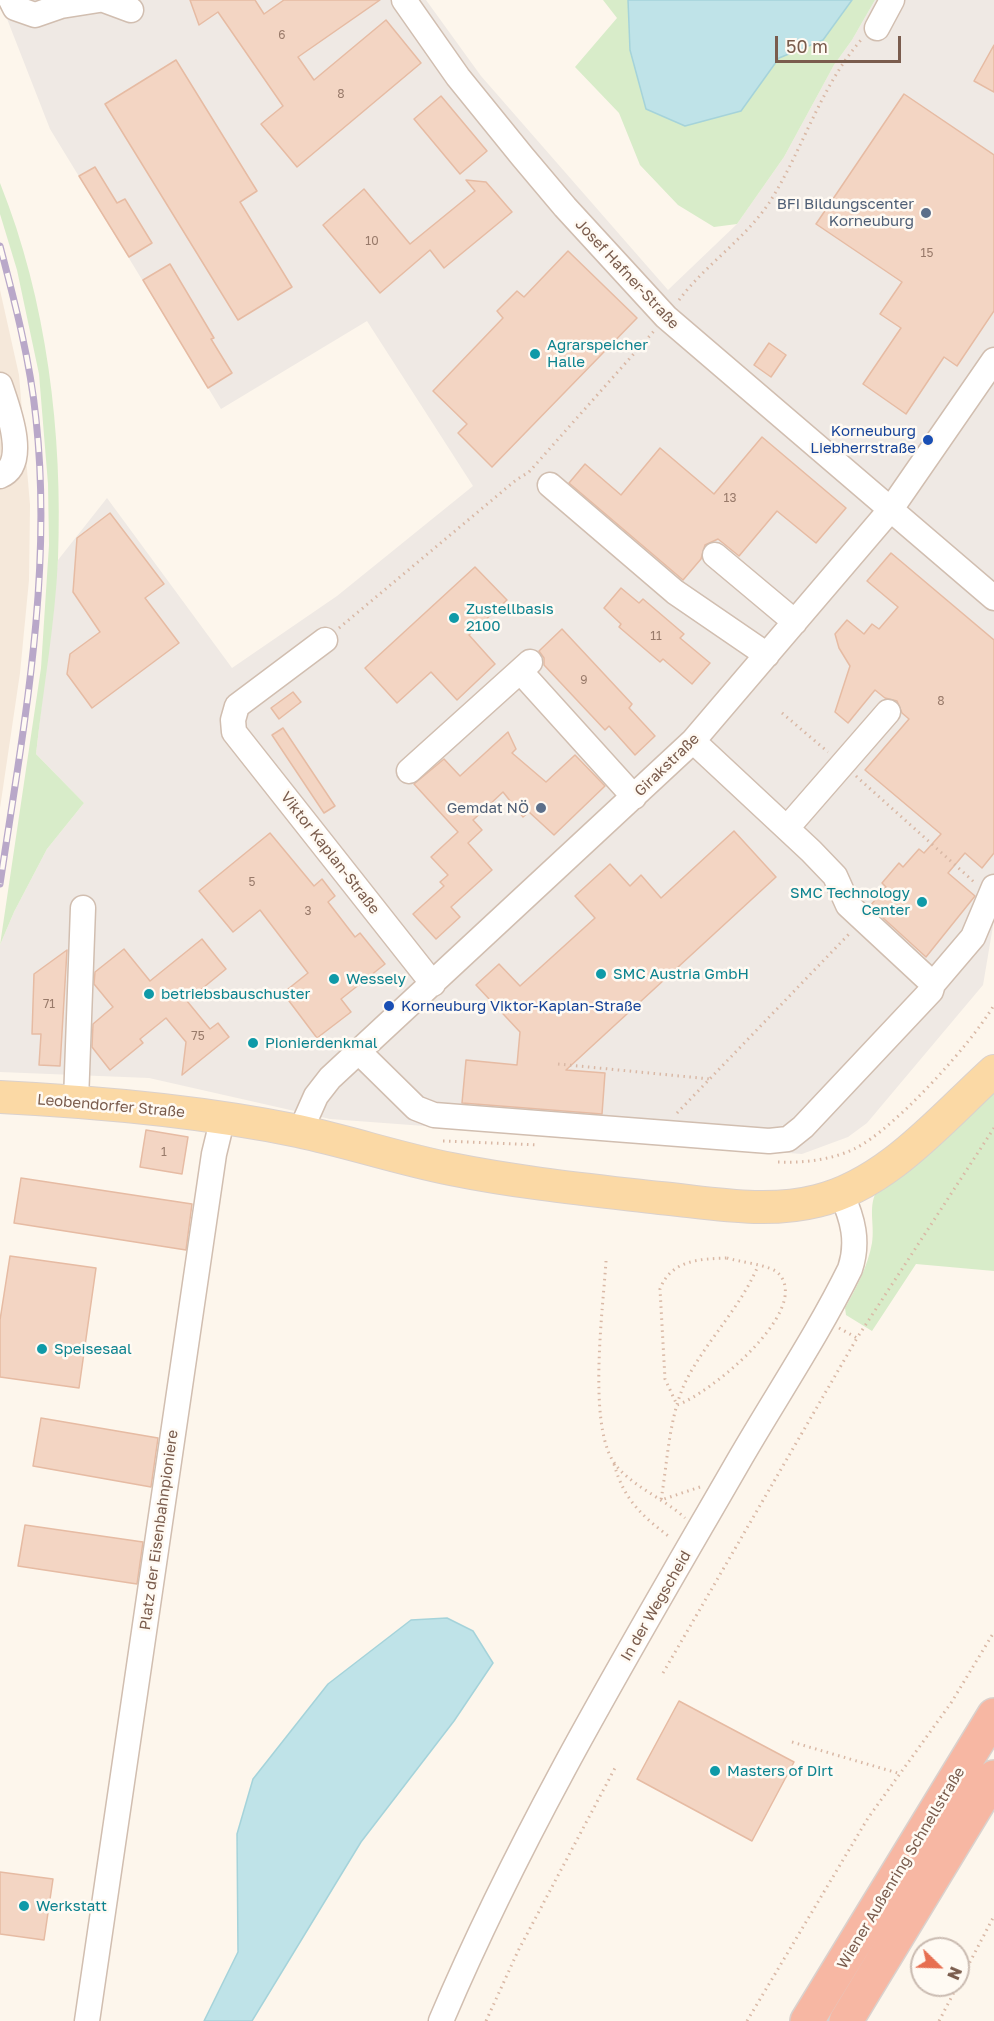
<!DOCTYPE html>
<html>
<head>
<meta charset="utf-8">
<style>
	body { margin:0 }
	#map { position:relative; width:994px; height:2021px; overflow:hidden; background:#fdf6ec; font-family:"Golos Text",sans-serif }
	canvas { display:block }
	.north { position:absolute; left:910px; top:1937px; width:60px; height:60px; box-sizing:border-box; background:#fffaf3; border:2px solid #cabbb1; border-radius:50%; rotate:113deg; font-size:16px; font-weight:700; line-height:24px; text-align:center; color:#7a5c4d }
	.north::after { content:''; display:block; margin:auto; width:21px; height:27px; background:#e76f51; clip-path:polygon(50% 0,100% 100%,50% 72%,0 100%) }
	.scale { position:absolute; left:775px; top:36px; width:126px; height:27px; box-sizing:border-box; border:3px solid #7a5c4d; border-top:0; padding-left:8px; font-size:18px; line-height:21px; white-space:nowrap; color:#7a5c4d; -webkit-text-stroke:4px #fffaf3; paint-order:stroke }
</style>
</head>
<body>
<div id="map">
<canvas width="994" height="2021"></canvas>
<div class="north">N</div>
<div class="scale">50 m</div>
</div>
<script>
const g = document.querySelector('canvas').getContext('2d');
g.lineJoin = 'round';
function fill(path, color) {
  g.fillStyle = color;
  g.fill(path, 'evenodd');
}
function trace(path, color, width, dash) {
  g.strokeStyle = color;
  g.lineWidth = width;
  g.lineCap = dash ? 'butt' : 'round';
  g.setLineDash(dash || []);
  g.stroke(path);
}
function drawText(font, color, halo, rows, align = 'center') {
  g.font = font + ' "Golos Text",sans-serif';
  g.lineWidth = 5;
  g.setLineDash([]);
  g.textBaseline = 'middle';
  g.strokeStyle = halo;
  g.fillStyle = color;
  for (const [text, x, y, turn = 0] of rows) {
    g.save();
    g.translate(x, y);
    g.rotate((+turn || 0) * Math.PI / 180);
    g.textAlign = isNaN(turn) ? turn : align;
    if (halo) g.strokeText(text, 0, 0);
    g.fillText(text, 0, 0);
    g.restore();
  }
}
const residential = new Path2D(`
	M0 290 19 375 30 505 29 580 20 673 0 808Z`);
const industrial = new Path2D(`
	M12 0H426L481 76 668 290 737 224 784 157 834 65 852 40 875 0H994V920L983 985 867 1123 848 1137 802 1154 330 1119 149 1078 0 1072V945L14 912 47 849 84 803 36 754 58 560 107 498 232 668 337 596 473 486 367 321 221 409 50 129 2 6Z`);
const green = new Path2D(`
	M603 0H628L630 50 741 111 779 58 823 40 852 0H875L852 40 834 65 784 157 737 224 714 227 678 205 640 165 619 113 575 67 617 18Z
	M0 183C47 300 63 434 58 559 55 624 43 690 36 754L84 803 47 849 14 912 0 945 41 668 49 545 48 484 39 374 17 270 0 214Z
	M994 1090V1271L916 1264 872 1331 846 1315 845 1308C856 1288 868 1266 872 1243 875 1225 868 1209 876 1192Z`);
const water = new Path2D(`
	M628 0H852L823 40 779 58 741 111 685 126 646 109 630 50Z
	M447 1618 473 1631 493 1663 454 1721 361 1842 252 2021H204L238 1952 237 1834 253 1779 328 1684 411 1620Z`);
const building = new Path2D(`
	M190 0H255L264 14 284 0H380L298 57 314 80 386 20 421 63 297 167 261 124 283 106 218 12 199 25Z
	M994 45V92L974 81Z
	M176 60 257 191 240 202 292 287 238 320 105 104Z
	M904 94 994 155V311L957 366 944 357 906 414 863 384 901 328 880 314 902 282 816 224Z
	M441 96 487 151 460 174 414 119Z
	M95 167 117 203 125 199 152 243 129 257 79 176Z
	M466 180 486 182 512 212 444 268 430 250 380 293 323 225 364 189 410 244 475 191Z
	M568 251 637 318 492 467 458 433 467 424 433 391 503 318 497 311 517 291 524 297Z
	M170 264 214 338 211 339 232 373 208 388 143 280Z
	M769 343 786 355 771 377 754 365Z
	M762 437 846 508 816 543 777 511 739 556 718 539 705 545 701 559 683 580 569 483 585 464 621 495 660 448 714 494Z
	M110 513 164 584 145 598 179 643 92 708 67 674 70 654 100 632 73 592 77 538Z
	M891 553 994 640V853L982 868 965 853 948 873 975 896 926 957 870 906 886 887 882 883 899 863 903 867 919 849 924 853 941 834 865 770 909 719 902 713 897 701 885 698 875 690 848 723 835 712 850 666 839 648 835 634 847 620 864 634 872 624 879 629 898 607 867 581Z
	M475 567 507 600 469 635 495 664 457 700 431 672 397 703 365 668Z
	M621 588 639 603 643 599 684 634 680 638 710 663 692 684 663 659 660 662 619 627 621 624 604 608Z
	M562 629 632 704 629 708 655 736 635 755 609 726 605 730 544 665V658L539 651Z
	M293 692 301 702 279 719 271 708Z
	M283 728 335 806 324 813 272 735Z
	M508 732 516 749 512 753 546 782 575 755 605 786 554 835 529 812 523 817 503 792 473 820 482 830 468 843 492 870 451 907 460 917 436 939 413 914 444 886 440 882 448 875 431 857 458 832 414 784 444 759 460 776Z
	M734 831 776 877 566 1070 605 1073 602 1114 462 1103 466 1060 517 1065 520 1032 476 985 499 964 520 986 595 918 575 896 610 864 630 886 641 875 661 898Z
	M270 833 314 886 322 879 335 896 328 902 355 937 360 933 385 964 341 999 351 1012 317 1038 283 993 308 973 260 910 233 932 199 891Z
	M202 939 226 969 187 1001 210 1029 218 1023 229 1037 182 1075 186 1042 166 1018 140 1039 143 1043 110 1070 92 1047 93 1024 113 1007 94 984 95 972 124 949 150 981Z
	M67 950 60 1066 39 1065 41 1034H32L34 974Z
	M146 1130 188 1137 182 1174 140 1167Z
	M21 1178 192 1204 186 1250 14 1223Z
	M10 1256 96 1268 79 1388 0 1377V1320Z
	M41 1418 158 1438 151 1487 33 1466Z
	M25 1525 143 1542 137 1584 18 1566Z
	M679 1701 794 1762 752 1841 637 1779Z
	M0 1872 53 1879 44 1940 0 1934Z`);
const path = new Path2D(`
	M679 300C705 265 744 240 769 203 802 152 820 87 861 40
	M339 628 516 480 529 472 654 331
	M782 713 828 752
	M856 776 974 882
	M558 1064 710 1079
	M677 1113 849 934
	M443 1141 538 1145
	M778 1162C804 1163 831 1160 854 1149 894 1130 972 1043 994 1005
	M727 1258C739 1262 772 1265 779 1274 812 1311 708 1395 677 1405L665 1379 660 1289C671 1260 699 1259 727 1258Z
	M606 1261C603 1309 588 1421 613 1461 627 1484 665 1499 685 1518
	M839 1328 857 1338 994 1128
	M614 1464C624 1500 642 1516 671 1538
	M700 1487 661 1500C668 1459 669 1411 689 1375 710 1337 741 1306 758 1266
	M663 1673 857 1338
	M792 1742 901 1774
	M486 2021 518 1951 615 1768
	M747 2021 868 1818 951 1703 994 1632
	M939 2021 994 1916`);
const minor = new Path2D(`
	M11 0 15 8 35 15 61 6 99 0
	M104 0 131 10
	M404 0 458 77 522 156 565 207 666 317 994 598
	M877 28 892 0
	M0 385C7 406 30 464 0 476
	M550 485 675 592 767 655
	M715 555 795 622
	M325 640 237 706 233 720 234 732 433 984
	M520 671 634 797
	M409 771 530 662
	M787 828 888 712
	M933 984 973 937 994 887
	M358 1051 416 1108 434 1115 769 1141 788 1139 803 1127 931 991 933 984 848 905 835 876 811 851 693 741
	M76 1101 83 908
	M300 1132 316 1096 330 1078 693 741 891 509 994 360
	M87 2021 214 1154 223 1117
	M441 2021C524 1825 635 1641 741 1457 777 1395 818 1334 850 1269 859 1242 853 1219 841 1193`);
const major = new Path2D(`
	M0 1097C100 1102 200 1111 298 1131 350 1142 400 1159 451 1169 520 1183 591 1190 660 1198 712 1203 766 1214 817 1201 888 1184 942 1118 994 1071`);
const highway = new Path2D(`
	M807 2021 994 1715
	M846 2021 994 1777`);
const rail = new Path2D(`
	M0 246C15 303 30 360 36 419 53 576 23 730 0 884`);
const markers = [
	[926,213,6,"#5c6f8a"],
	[535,354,6,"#0f9aa8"],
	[928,440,6,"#1a4fb4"],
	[454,618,6,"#0f9aa8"],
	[541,808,6,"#5c6f8a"],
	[922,902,6,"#0f9aa8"],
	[601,974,6,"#0f9aa8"],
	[334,979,6,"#0f9aa8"],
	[149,994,6,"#0f9aa8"],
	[389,1006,6,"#1a4fb4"],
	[253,1043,6,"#0f9aa8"],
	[42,1349,6,"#0f9aa8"],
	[715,1771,6,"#0f9aa8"],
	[24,1906,6,"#0f9aa8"]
];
const numberNames = [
	["6",282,35],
	["8",341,94],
	["10",372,241],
	["15",927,253],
	["13",730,498],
	["11",656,636],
	["9",584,680],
	["8",941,701],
	["5",252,882],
	["3",308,911],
	["71",49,1004],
	["75",198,1036],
	["1",164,1152]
];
const serviceNames = [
	["BFI Bildungscenter",914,204],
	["Korneuburg",914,221],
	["Gemdat NÖ",529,808]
];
const streetNames = [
	["Josef Hafner-Straße",627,274,47],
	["Girakstraße",667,765,-44],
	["Viktor Kaplan-Straße",330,853,52],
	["Leobendorfer Straße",111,1106,5],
	["Platz der Eisenbahnpioniere",159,1530,-82],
	["In der Wegscheid",656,1606,-60],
	["Wiener Außenring Schnellstraße",901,1868,-59]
];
const cultureNames = [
	["Agrarspeicher",547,345],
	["Halle",547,362],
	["Zustellbasis",466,609],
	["2100",466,626],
	["SMC Technology",910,893,"right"],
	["Center",910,910,"right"],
	["SMC Austria GmbH",613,974],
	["Wessely",346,979],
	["betriebsbauschuster",161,994],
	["Pionierdenkmal",265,1043],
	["Speisesaal",54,1349],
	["Masters of Dirt",727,1771],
	["Werkstatt",36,1906]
];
const transitNames = [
	["Korneuburg",916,431],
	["Liebherrstraße",916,448],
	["Korneuburg Viktor-Kaplan-Straße",401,1006,"left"]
];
fill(residential, '#f5e8da');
fill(industrial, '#efe9e4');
fill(green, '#d8ecc9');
fill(water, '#bfe3e8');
trace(water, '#a5d3da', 1.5);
fill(building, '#f3d5c3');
trace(building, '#e6bba3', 1.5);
trace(minor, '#d1beb0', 27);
trace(major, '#dad1cd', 34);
trace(highway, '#dad1cd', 36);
trace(path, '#d9b8a5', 3, [1.5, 4.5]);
trace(minor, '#fff', 24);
trace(major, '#fbd9a5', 32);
trace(highway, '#f7b7a3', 33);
trace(rail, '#b9a8c9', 7);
trace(rail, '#fffaf3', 4.5, [14]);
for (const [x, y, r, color] of markers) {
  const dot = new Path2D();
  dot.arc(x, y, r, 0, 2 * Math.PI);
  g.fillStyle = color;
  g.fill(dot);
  trace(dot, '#fffaf3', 2);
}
drawText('12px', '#987a6a', null, numberNames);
drawText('15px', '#4e5e75', '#fffaf3', serviceNames, 'right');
drawText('15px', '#7a5c4d', '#fffaf3', streetNames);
drawText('15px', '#0d838f', '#fffaf3', cultureNames, 'left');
drawText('15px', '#164399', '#fffaf3', transitNames, 'right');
</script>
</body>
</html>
